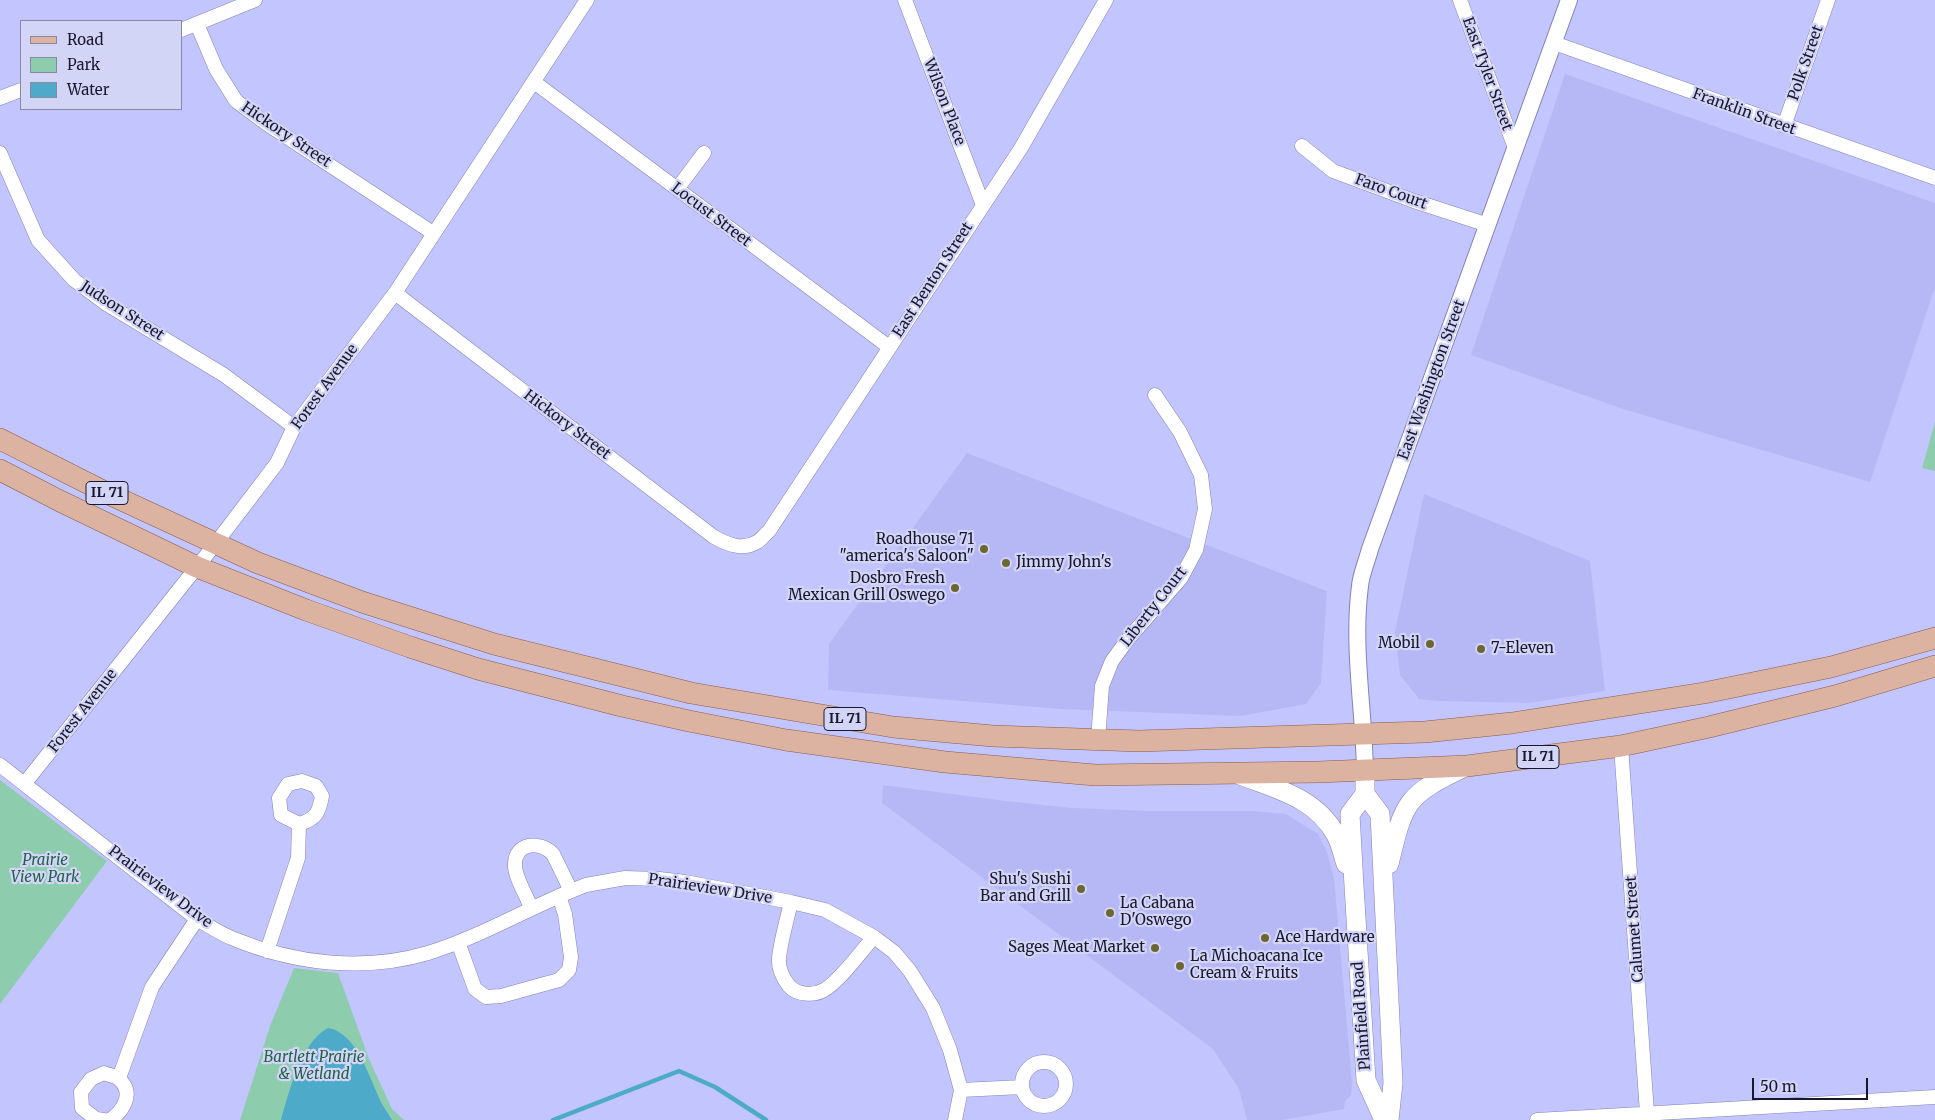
<!DOCTYPE html>
<html>
<head>
<meta charset="utf-8">
<style>
	body { margin:0 }
	#map { position:relative; width:1935px; height:1120px; overflow:hidden; background:#c3c5fe; font-family:Merriweather,serif }
	canvas { display:block }
	.legend { position:absolute; left:20px; top:20px; width:162px; height:90px; box-sizing:border-box; background:#d3d5f7; border:1px solid #8989a6; margin:0; padding:6px 9px; list-style:none; font-size:15px; color:#19182d }
	.legend li { display:flex; align-items:center; gap:10px; height:25px }
	.legend b { width:25px; border:1px solid #8989a6 }
	.scale { position:absolute; left:1752px; top:1078px; width:116px; height:22px; box-sizing:border-box; border:2px solid #19182d; border-top:0; padding-left:6px; font-size:15px; line-height:18px; white-space:nowrap; color:#19182d; -webkit-text-stroke:4px #d3d5f7; paint-order:stroke }
</style>
</head>
<body>
<div id="map">
<canvas width="1935" height="1120"></canvas>
<ul class="legend">
<li><b style="height:6px;background:#dcb2a1"></b>Road</li>
<li><b style="height:14px;background:#8eccae"></b>Park</li>
<li><b style="height:14px;background:#4daac9"></b>Water</li>
</ul>
<div class="scale">50 m</div>
</div>
<script>
const g = document.querySelector('canvas').getContext('2d');
g.lineJoin = 'round';
function fill(path, color) {
  g.fillStyle = color;
  g.fill(path, 'evenodd');
}
function trace(path, color, width, dash) {
  g.strokeStyle = color;
  g.lineWidth = width;
  g.lineCap = dash ? 'butt' : 'round';
  g.setLineDash(dash || []);
  g.stroke(path);
}
function drawText(font, color, halo, rows, align = 'center') {
  g.font = font + ' Merriweather,serif';
  g.lineWidth = 4.5;
  g.setLineDash([]);
  g.textBaseline = 'middle';
  g.strokeStyle = halo;
  g.fillStyle = color;
  for (const [text, x, y, turn = 0] of rows) {
    g.save();
    g.translate(x, y);
    g.rotate((+turn || 0) * Math.PI / 180);
    g.textAlign = isNaN(turn) ? turn : align;
    if (halo) g.strokeText(text, 0, 0);
    g.fillText(text, 0, 0);
    g.restore();
  }
}
const built = new Path2D(`
	M1565 74 1935 203V287L1870 482 1623 409 1471 355Z
	M967 453 1327 591 1321 683 1306 704 1241 716 1061 709 828 690 829 644Z
	M1424 494 1590 561 1605 691 1530 703 1438 701 1419 699 1400 675 1395 632Z
	M883 785 1006 801 1072 808 1149 811H1252L1286 814 1318 834 1327 852 1334 878 1352 1083 1351 1095 1345 1101 1344 1109 1283 1120H1247L1239 1089 1213 1049 882 803Z`);
const green = new Path2D(`
	M1935 422V471L1922 468Z
	M0 780 107 861 0 1004Z
	M294 968 338 973 369 1059 392 1109 404 1120H240L270 1026Z`);
const water = new Path2D(`
	M328 1028C357 1032 370 1080 382 1104 385 1109 389 1115 392 1120H281C289 1092 301 1042 328 1028Z`);
const stream = new Path2D(`
	M553 1120 679 1071 715 1087 766 1120`);
const minor = new Path2D(`
	M905 0 983 205
	M1460 0 1515 148
	M197 24 216 69 236 101 267 124 433 233
	M181 30 255 0
	M1554 43 1935 178
	M534 82 889 347
	M0 98 21 90
	M1784 126 1828 0
	M1302 146 1333 171 1414 201 1488 225
	M0 153 38 240 74 280 105 303 224 375 294 427
	M677 189 704 153
	M395 293 714 537C727 544 742 551 757 542 761 540 765 534 769 531L1021 148 1106 0
	M1098 740 1102 686 1112 661 1128 639 1181 578 1196 550 1205 509 1201 475 1180 432 1155 395
	M1621 746 1647 1113
	M0 765 197 919C209 926 221 934 234 939 295 964 364 972 428 953 477 938 523 911 571 891L586 885 625 878 659 879 685 882 791 902 825 910 874 937 894 952 910 971 933 1008 950 1050 961 1090 955 1120
	M302 781 316 786 322 796C319 813 316 819 299 824L281 815 279 798 288 784Z
	M25 783 216 543 277 463 294 427 395 293 587 0
	M791 902C787 920 781 939 779 958 778 968 783 978 789 986 797 995 814 996 824 990 840 981 861 951 874 937
	M531 908C527 896 514 876 515 864 515 843 539 840 553 854L571 891
	M458 942 475 989 486 997 501 996 559 980 569 970 571 957 565 914 559 896
	M267 951 298 858 299 824
	M1022 1084a22 22 0 1 1 44 0a22 22 0 1 1-44 0Z
	M119 1078 152 987 197 919
	M961 1090 1022 1087
	M104 1120 96 1119 82 1108 81 1092 91 1079 104 1073C108 1075 116 1076 119 1079 135 1093 123 1111 110 1120
	M1537 1120 1935 1097`);
const tertiary = new Path2D(`
	M1365 771C1364 710 1352 647 1360 586 1361 574 1367 561 1370 549L1569 0`);
const secondary = new Path2D(`
	M1365 771V794L1380 814 1393 1083 1389 1120
	M1240 775C1277 789 1316 798 1336 835 1341 844 1343 855 1346 864
	M1365 794 1350 814 1354 886 1366 1080 1384 1120
	M1389 864C1404 801 1406 795 1465 767`);
const primary = new Path2D(`
	M0 439 111 495 258 563 362 602 494 644 691 693 893 727 993 736 1139 741 1425 732 1512 723 1704 693 1831 667 1935 638
	M0 470 60 501 197 567 306 610 410 647 478 669 622 706 689 721 786 740 945 762 1095 775 1318 772 1467 766 1621 746 1709 727 1835 696 1935 666`);
const markers = [
	[984,549,5,"#6c6633"],
	[1006,563,5,"#6c6633"],
	[955,588,5,"#6c6633"],
	[1430,644,5,"#6c6633"],
	[1481,649,5,"#6c6633"],
	[1081,889,5,"#6c6633"],
	[1110,913,5,"#6c6633"],
	[1265,938,5,"#6c6633"],
	[1155,948,5,"#6c6633"],
	[1180,966,5,"#6c6633"]
];
const shields = [
	[107,493,42],
	[845,719,42],
	[1538,757,42]
];
const shieldNames = [
	["IL 71",107,493],
	["IL 71",845,719],
	["IL 71",1538,757]
];
const streetNames = [
	["Polk Street",1806,63,-71],
	["East Tyler Street",1487,74,70],
	["Wilson Place",944,102,69],
	["Franklin Street",1744,112,20],
	["Hickory Street",286,135,34],
	["Faro Court",1391,192,20],
	["Locust Street",711,215,37],
	["East Benton Street",933,280,-57],
	["Judson Street",122,311,33],
	["East Washington Street",1432,380,-70],
	["Forest Avenue",325,387,-54],
	["Hickory Street",567,425,37],
	["Liberty Court",1154,607,-52],
	["Forest Avenue",83,711,-52],
	["Prairieview Drive",160,887,37],
	["Prairieview Drive",710,889,9],
	["Calumet Street",1635,929,-94],
	["Plainfield Road",1362,1016,-94]
];
const poiNames = [
	["Roadhouse 71",974,540],
	["\"america's Saloon\"",974,557],
	["Jimmy John's",1016,563,"left"],
	["Dosbro Fresh",945,579],
	["Mexican Grill Oswego",945,596],
	["Mobil",1420,644],
	["7-Eleven",1491,649,"left"],
	["Shu's Sushi",1071,880],
	["Bar and Grill",1071,897],
	["La Cabana",1120,904,"left"],
	["D'Oswego",1120,921,"left"],
	["Ace Hardware",1275,938,"left"],
	["Sages Meat Market",1145,948],
	["La Michoacana Ice",1190,957,"left"],
	["Cream & Fruits",1190,974,"left"]
];
const parkNames = [
	["Prairie",45,861],
	["View Park",45,878],
	["Bartlett Prairie",314,1058],
	["& Wetland",314,1075]
];
fill(built, '#b6b8f6');
fill(green, '#8eccae');
fill(water, '#4daac9');
trace(stream, '#4daac9', 4.5);
trace(minor, '#8283b8', 15);
trace(tertiary, '#8283b8', 18);
trace(secondary, '#8283b8', 20);
trace(primary, '#885b4f', 22);
trace(minor, '#fff', 14);
trace(tertiary, '#fff', 16);
trace(secondary, '#fff', 19);
trace(primary, '#dcb2a1', 21);
for (const [x, y, r, color] of markers) {
  const dot = new Path2D();
  dot.arc(x, y, r, 0, 2 * Math.PI);
  g.fillStyle = color;
  g.fill(dot);
  trace(dot, '#d3d5f7', 2);
}
for (const [x, y, w] of shields) {
  const box = new Path2D();
  box.roundRect(x - w / 2, y - 11.5, w, 23, 4);
  g.fillStyle = '#d3d5f7';
  g.fill(box);
  trace(box, '#19182d', 1);
}
drawText('bold 14px', '#19182d', null, shieldNames);
drawText('15px', '#19182d', '#d3d5f7', streetNames);
drawText('15px', '#19182d', '#d3d5f7', poiNames, 'right');
drawText('italic 15px', '#226147', '#d3d5f7', parkNames);
</script>
</body>
</html>
